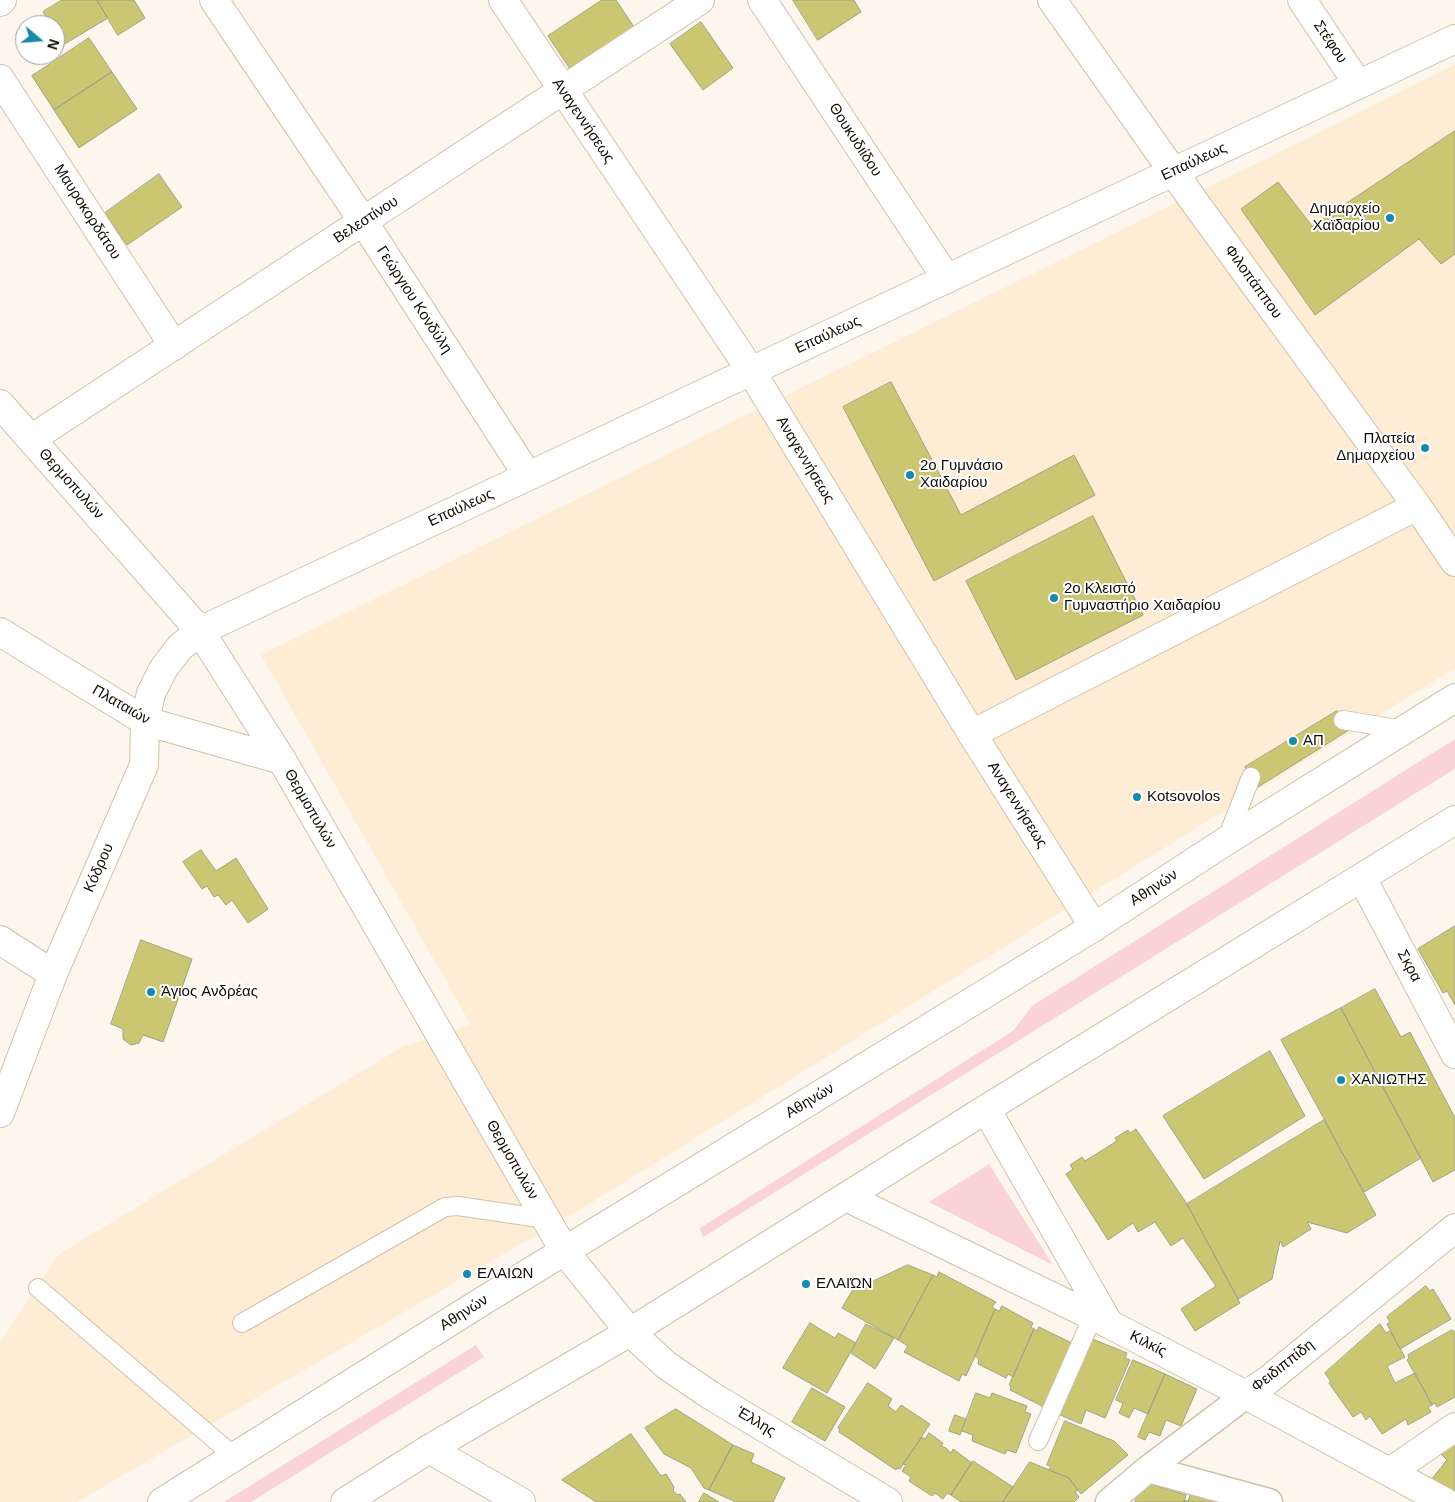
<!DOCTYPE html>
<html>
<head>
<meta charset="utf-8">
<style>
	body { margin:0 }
	#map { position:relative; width:1455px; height:1502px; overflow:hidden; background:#fdf6ed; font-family:Helvetica,sans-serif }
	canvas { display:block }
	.north { position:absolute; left:15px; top:15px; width:50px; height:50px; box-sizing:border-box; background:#fff; border:1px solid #a09e9b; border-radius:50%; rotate:108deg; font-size:14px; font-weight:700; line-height:20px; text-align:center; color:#110c05 }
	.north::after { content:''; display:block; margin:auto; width:18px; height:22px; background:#1789ae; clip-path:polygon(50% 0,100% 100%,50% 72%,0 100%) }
</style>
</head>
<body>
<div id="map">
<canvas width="1455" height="1502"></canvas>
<div class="north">N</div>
</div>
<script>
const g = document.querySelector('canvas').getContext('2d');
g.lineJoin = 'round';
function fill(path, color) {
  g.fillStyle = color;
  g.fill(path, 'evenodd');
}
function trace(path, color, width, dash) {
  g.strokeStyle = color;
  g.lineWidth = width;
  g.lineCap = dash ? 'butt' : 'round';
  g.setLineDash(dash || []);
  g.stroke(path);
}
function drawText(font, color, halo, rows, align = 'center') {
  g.font = font + ' Helvetica,sans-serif';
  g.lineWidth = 4;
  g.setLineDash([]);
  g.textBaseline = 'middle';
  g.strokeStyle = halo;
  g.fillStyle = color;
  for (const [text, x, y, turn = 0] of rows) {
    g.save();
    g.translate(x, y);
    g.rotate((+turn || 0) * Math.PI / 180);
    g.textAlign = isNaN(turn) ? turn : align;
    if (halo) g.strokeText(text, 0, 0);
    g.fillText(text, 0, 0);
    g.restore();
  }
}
const built = new Path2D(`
	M1455 65V668L576 1212 77 1502H0V1343L59 1254 404 1046 471 1025 261 655Z`);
const green = new Path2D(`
	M1455 739V768L1453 770 703 1237 700 1228 1013 1031 1032 1006Z
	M989 1164 1053 1265 929 1202Z
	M476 1345 484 1357 251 1502H224Z`);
const building = new Path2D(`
	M62 0H97L108 18 63 45 55 31V25H51L43 12Z
	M97 0H134L145 18 118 35Z
	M602 0H616L634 27 570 69 548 36Z
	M793 0H854L861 12 818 40Z
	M701 22 733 68 703 90 670 44Z
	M89 38 112 72 54 110 32 76Z
	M112 72 137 109 79 148 54 110Z
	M1455 131V254L1441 264 1419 239 1315 315 1241 209 1278 182 1312 226Z
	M159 174 182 207 127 245 105 213Z
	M891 382 961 515 1074 455 1095 495 934 581 843 407Z
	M1093 516 1143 615 1016 680 966 581Z
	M1337 711 1349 730 1258 787 1245 767Z
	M201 850 216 871 236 858 268 909 248 923 232 900 226 905 218 895 214 897 207 886 202 889 183 862Z
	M1455 926V1005L1447 991 1443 993 1418 949Z
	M141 940 192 959 163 1042 143 1035 139 1043 131 1045 123 1039V1029L111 1024Z
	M1375 989 1401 1037 1410 1032 1455 1118V1170L1433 1182 1341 1008Z
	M1341 1008 1421 1158 1364 1192 1281 1040Z
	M1270 1051 1305 1116 1204 1179 1163 1116Z
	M1324 1120 1376 1215 1347 1233 1307 1222 1311 1229 1283 1247 1280 1241 1272 1279 1238 1299 1187 1204Z
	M1136 1129 1187 1204 1240 1303 1195 1331 1181 1309 1216 1286 1183 1238 1171 1246 1155 1222 1138 1232 1133 1223 1108 1240 1066 1174 1073 1169 1070 1165 1082 1157 1085 1161 1117 1141 1115 1138 1128 1130 1130 1133Z
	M908 1265 933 1275 898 1340 842 1308 852 1291Z
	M939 1272 996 1302 992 1307 995 1309 975 1356 966 1376 962 1374 959 1381 904 1352 908 1346 898 1340 933 1275 937 1277Z
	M1426 1286 1430 1291 1433 1289 1451 1319 1400 1349 1387 1324 1390 1322 1387 1317Z
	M1002 1306 1033 1323 1031 1327 1034 1329 1013 1377 1008 1374 1006 1378 978 1364 979 1359 975 1356 995 1309 999 1311Z
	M810 1323 835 1338 838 1333 856 1343 827 1393 783 1368Z
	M866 1324 894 1338 875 1369 851 1353Z
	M1380 1324 1386 1333 1390 1331 1405 1357 1387 1366 1395 1383 1415 1373 1432 1405 1428 1407 1431 1412 1408 1425 1406 1419 1382 1434 1370 1416 1366 1420 1361 1412 1353 1417 1329 1383 1331 1382 1325 1373Z
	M1039 1327 1074 1344 1044 1407 1010 1390 1011 1386 1009 1385 1034 1329 1037 1331Z
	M1452 1330 1455 1332V1397L1437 1407 1435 1403 1432 1405 1407 1360 1409 1358 1408 1355Z
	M1090 1338 1127 1353 1125 1358 1130 1360 1105 1418 1086 1410 1081 1424 1058 1414Z
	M1133 1360 1165 1374 1148 1414 1134 1408 1129 1418 1119 1413 1123 1403 1116 1400Z
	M1165 1374 1197 1389 1181 1426 1166 1420 1160 1436 1149 1432 1145 1440 1138 1437Z
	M868 1383 892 1399 888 1406 896 1412 901 1405 930 1424 900 1469 897 1468 896 1470 839 1432 840 1429 838 1428Z
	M812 1388 845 1407 825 1441 792 1422Z
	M976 1393 990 1398 992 1393 1027 1406 1025 1412 1031 1414 1016 1453 1007 1450 1005 1454 972 1441 973 1435 962 1431Z
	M676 1409 733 1445 709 1490 704 1488 691 1468 664 1454 645 1428Z
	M955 1415 966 1419 960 1435 949 1431Z
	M1065 1421 1114 1441 1128 1455 1081 1494 1069 1478 1049 1470 1051 1466 1047 1465Z
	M929 1433 943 1443 941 1446 946 1448 951 1453 953 1449 972 1463 951 1495 947 1493 943 1499 935 1493 932 1496 909 1481 911 1477 902 1471 906 1465 903 1464 922 1437 925 1439Z
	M631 1434 661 1476 666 1474 674 1487 673 1490 677 1495 680 1494 686 1502H596L562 1480Z
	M1455 1442V1492L1431 1480 1447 1460 1439 1452Z
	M733 1445 754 1454 751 1462 785 1478 773 1502H736L709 1490Z
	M973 1461 1013 1487 1003 1502H961L951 1495Z
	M1030 1462 1069 1478 1078 1490 1075 1492 1079 1497 1074 1502H1003Z
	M1146 1483 1186 1495 1184 1502H1135L1138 1490 1144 1492Z
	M704 1493 719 1502H699Z
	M1191 1493 1220 1502H1184V1500L1188 1501Z`);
const service = new Path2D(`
	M1343 720 1404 730
	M1226 841 1251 777
	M38 1288 235 1457
	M242 1323 445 1207 458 1206 546 1219
	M1038 1441 1093 1316`);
const pedestrian = new Path2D(`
	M1148 1469 1269 1502
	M1109 1502 1148 1469 1246 1395`);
const minor = new Path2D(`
	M214 0 363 221 528 476
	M503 0 751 371 972 734 1094 927
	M762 0 947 279
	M1052 0 1196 204 1417 506 1455 562
	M1302 0 1358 84
	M0 2 2 0
	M0 79 174 346
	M0 404 200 631 282 760 565 1252 630 1332 666 1365 710 1395 888 1502
	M31 439 700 0
	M0 632 145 721 282 760
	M972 734 1417 506
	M1362 878 1455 1054
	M0 940 53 974
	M986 1109 1109 1324
	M0 1113 53 974 144 765 145 721 151 693 164 668 180 647 200 631 1455 39
	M846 1197 1109 1324 1246 1395 1445 1502
	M1246 1395 1267 1381 1455 1228
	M429 1449 521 1502
	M1390 1472 1455 1427`);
const trunk = new Path2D(`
	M162 1502 486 1299 1094 927 1226 841 1455 698
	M345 1502 429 1449 630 1332 986 1109 1455 820`);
const markers = [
	[1390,218,5,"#1789ae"],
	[1425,448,5,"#1789ae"],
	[910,475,5,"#1789ae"],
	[1054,598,5,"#1789ae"],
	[1293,741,5,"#1789ae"],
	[1137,797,5,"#1789ae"],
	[151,992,5,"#1789ae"],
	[1341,1080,5,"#1789ae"],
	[467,1274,5,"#1789ae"],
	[806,1284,5,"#1789ae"]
];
const streetNames = [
	["Στέφου",1330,42,56],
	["Αναγεννήσεως",583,121,56],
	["Θουκυδιίδου",855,140,57],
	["Επαύλεως",1194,162,-25],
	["Μαυροκορδάτου",87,212,57],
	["Βελεστίνου",366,220,-33],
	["Φιλοπάππου",1253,282,54],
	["Γεώργιου Κονδύλη",414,300,57],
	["Επαύλεως",828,335,-25],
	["Αναγεννήσεως",805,460,59],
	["Θερμοπυλών",71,484,48],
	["Επαύλεως",461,508,-25],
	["Πλαταιών",121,705,30],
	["Αναγεννήσεως",1017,805,58],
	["Θερμοπυλών",310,809,60],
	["Κόδρου",99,868,-66],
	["Αθηνών",1154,888,-33],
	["Σκρα",1409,966,62],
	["Αθηνών",810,1101,-31],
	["Θερμοπυλών",512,1160,60],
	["Αθηνών",464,1313,-32],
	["Κιλκίς",1148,1344,27],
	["Φειδιππίδη",1283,1366,-38],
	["Έλλης",756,1422,31]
];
const poiNames = [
	["Δημαρχείο",1380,209,"right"],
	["Χαϊδαρίου",1380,226,"right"],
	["Πλατεία",1415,439,"right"],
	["Δημαρχείου",1415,456,"right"],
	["2ο Γυμνάσιο",920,466],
	["Χαιδαρίου",920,483],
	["2ο Κλειστό",1064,589],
	["Γυμναστήριο Χαιδαρίου",1064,606],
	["ΑΠ",1303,741],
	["Kotsovolos",1147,797],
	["Άγιος Ανδρέας",161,992],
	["ΧΑΝΙΩΤΗΣ",1351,1080],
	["ΕΛΑΙΩΝ",477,1274],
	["ΕΛΑΙΏΝ",816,1284]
];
fill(built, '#feecd4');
fill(green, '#f9d3d5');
fill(building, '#cac672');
trace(building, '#a2a287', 1);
trace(service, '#d2c1aa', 20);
trace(pedestrian, '#d2c1aa', 29);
trace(minor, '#d2c1aa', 30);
trace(trunk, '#d2c1aa', 30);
trace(service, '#fff', 18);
trace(pedestrian, '#fff', 26);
trace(minor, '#fff', 28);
trace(trunk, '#fff', 28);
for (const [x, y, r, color] of markers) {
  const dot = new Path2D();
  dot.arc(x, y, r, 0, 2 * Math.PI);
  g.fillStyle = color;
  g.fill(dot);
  trace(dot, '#fff', 2);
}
drawText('15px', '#110c05', '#fff', streetNames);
drawText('15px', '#110c05', '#fff', poiNames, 'left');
</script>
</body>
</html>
